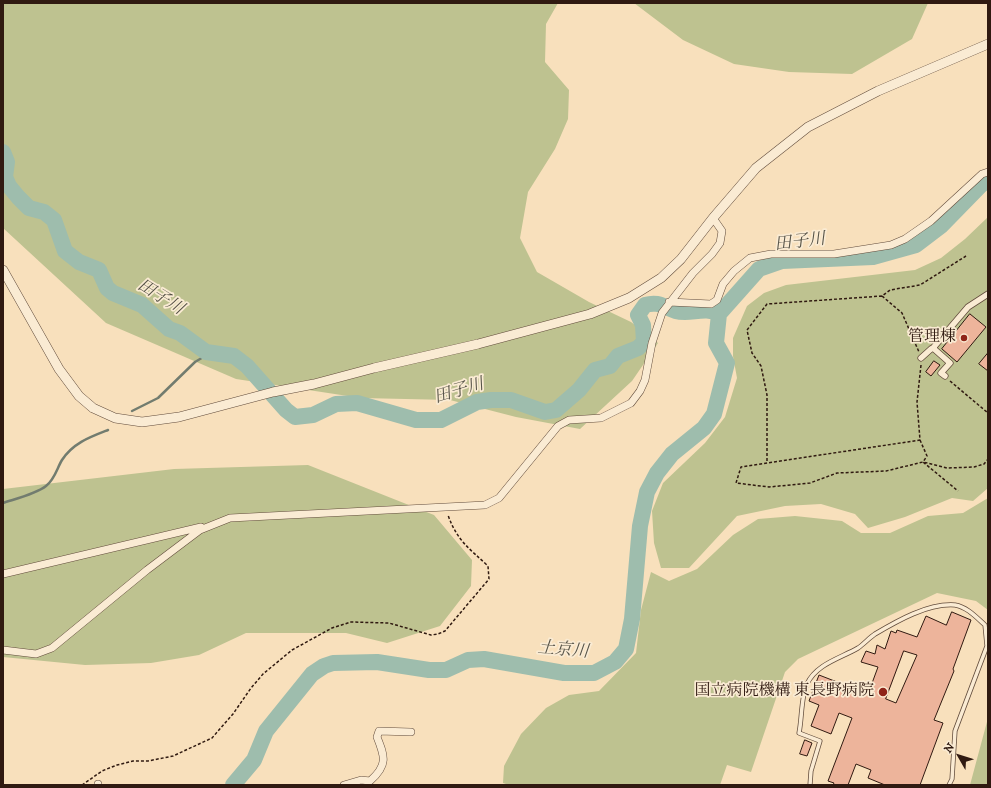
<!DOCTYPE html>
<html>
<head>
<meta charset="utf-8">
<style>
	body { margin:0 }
	#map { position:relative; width:991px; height:788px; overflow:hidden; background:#f8e0bc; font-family:"IM FELL DW Pica",serif }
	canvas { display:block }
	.frame { position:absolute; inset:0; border:4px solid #301a11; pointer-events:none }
	.north { position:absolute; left:939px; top:736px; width:40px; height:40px; -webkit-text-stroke:3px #faebd3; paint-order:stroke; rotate:309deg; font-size:11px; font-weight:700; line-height:16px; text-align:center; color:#301a11 }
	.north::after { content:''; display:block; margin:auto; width:14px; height:18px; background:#301a11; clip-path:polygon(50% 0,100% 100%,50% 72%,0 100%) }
</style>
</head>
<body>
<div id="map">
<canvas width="991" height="788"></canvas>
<div class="frame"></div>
<div class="north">N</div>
</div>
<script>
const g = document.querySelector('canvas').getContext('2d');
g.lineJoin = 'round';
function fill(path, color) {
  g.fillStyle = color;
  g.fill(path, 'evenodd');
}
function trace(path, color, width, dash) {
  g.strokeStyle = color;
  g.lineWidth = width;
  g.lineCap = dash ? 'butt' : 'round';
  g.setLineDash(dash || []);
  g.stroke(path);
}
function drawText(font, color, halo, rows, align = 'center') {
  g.font = font + ' "IM FELL DW Pica","Noto Serif JP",serif';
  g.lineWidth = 3.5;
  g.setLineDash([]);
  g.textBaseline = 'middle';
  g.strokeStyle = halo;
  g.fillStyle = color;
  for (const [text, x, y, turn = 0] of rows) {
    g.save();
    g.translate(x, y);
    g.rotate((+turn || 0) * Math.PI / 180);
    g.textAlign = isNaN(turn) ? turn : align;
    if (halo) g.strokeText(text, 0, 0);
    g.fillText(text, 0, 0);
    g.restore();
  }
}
const green = new Path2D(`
	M3 3H558L546 24 545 62 569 90 568 119 555 149 528 192 520 238 537 272 589 302 631 322 658 343 632 381 580 429 516 417 450 400 361 398 236 379 106 323 3 228Z
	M634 3H928L912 39 852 74 789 72 734 64 683 40Z
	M988 217V488L973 501 952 498 905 517 868 528 855 514 821 504 785 506 737 516 689 568H661L654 543 652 511 663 483 705 443 725 417 737 378 733 356V338L747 306 764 293 786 285 915 270 941 258 965 239Z
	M308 465 434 515 472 560 471 586 440 626 387 643 346 633H246L199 655 151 663 85 665 3 657V489L174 469Z
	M988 498V610L976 601 937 593 798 659 785 672 751 772 727 765 720 785H509L503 783 504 766 521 734 546 708 569 695 599 691 636 653 641 610 651 572 669 581 697 569 733 535 758 519 795 516 842 521 861 533H890L928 516 963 513Z
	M988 718V785H970Z`);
const stream = new Path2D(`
	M132 411 158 398 195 362 210 353
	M3 503C15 499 36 494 46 486 55 479 57 468 62 460 73 443 90 437 108 430`);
const river = new Path2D(`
	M3 152 7 162 5 177 9 186 18 197 29 208 44 212 54 220 65 251 79 262 99 270 107 288 113 293 142 305 169 329 180 333 206 352 234 356 247 366 286 410 295 417 313 415 336 404 357 403 416 420H441L477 402 491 400H511L545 412 556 410 579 390 595 370 610 366 618 356 638 348 644 342 643 325 638 315 645 305C659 301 663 307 676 311 690 315 705 306 719 314
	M719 314 759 269 782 261 873 257 916 245 941 226 982 184 988 182
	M233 785 254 760 266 731 312 674 324 666 333 663 377 662 429 670H446L468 660 484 659 564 673H594L615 662 626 649 632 619 640 526 647 492 657 473 672 454 704 428 714 414 727 363 716 343 719 314`);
const building = new Path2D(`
	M970 314 986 327 957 362 942 349Z
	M988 353V371L979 364Z
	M934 361 940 365 931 376 926 372Z
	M952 612 971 620 953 669 954 671 934 720 943 723 920 785H885L868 778 871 770 856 764 848 785H833L834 783 828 781 852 718 839 713 831 734 811 726 819 705 809 701 819 675 868 694 878 667 861 662 866 651 875 654 877 645 885 649 891 631 896 633 897 630 917 637 926 616 946 625ZM904 651 917 655 896 703 886 699Z
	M805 740 812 743 807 756 800 754Z`);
const path = new Path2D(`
	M882 296 902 313 919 352
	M921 365 917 402 920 440 741 467 736 483 769 487 810 483 837 473 886 471 923 462 947 468 974 467 984 464 988 459
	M950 381 988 413
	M920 440 927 456 923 462 958 491
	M767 461V395L761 366 752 353 747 330 767 304 882 296 890 290 920 285 966 256
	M82 785 102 771 117 765 133 761H148L173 756 212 738 233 714 251 688 263 674 292 650 332 628 351 622 389 623 431 635 438 634 445 631 489 579 488 566C470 549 457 541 448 515`);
const service = new Path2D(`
	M810 785 811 771 820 741 799 733C802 719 801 696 807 684 816 664 841 658 858 648 864 644 869 638 875 634 897 621 928 603 955 605 967 607 976 617 985 625L987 646 955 731 952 779 949 785`);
const pedestrian = new Path2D(`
	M921 358 931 349 933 348
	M945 376 941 373 950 363 933 348 968 307 988 294`);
const minor = new Path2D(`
	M669 302 711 304 717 300 723 284 734 271 750 258 771 254H834L891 245 905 239 931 221 982 174 988 172
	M3 574 201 527
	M3 650 36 654 52 648 147 570 200 530 230 518 485 505 499 498 558 426 569 420 601 418 631 403 640 391 645 380 652 343 662 313 693 273 712 254 720 243 722 231 713 218
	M98 784V785
	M344 785 361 780 370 781C388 765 385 757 377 737L379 731 411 732`);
const tertiary = new Path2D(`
	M3 270 59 369 79 396 93 408 115 418 142 422 179 417 273 392 314 384 374 368 478 344 590 314 629 298 661 278 681 259 713 218 756 168 808 127 878 91 988 44`);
const markers = [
	[964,338,4,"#8f2418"],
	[883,692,5,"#8f2418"]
];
const poiNames = [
	["管理棟",956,338],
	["国立病院機構 東長野病院",874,692]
];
const waterNames = [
	["田子川",800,243,-7],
	["田子川",160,298,32],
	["田子川",459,392,-17],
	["土京川",563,651,5]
];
fill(green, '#bec290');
trace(stream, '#727c6f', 2.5);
trace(river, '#9ebdad', 16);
fill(building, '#edb49b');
trace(building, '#301a11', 1);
trace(service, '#624c3c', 5);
trace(pedestrian, '#624c3c', 7);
trace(minor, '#624c3c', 8);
trace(tertiary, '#624c3c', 10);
trace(path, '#301a11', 1.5, [3, 2]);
trace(service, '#faebd3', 3.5);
trace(pedestrian, '#faebd3', 5.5);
trace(minor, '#faebd3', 7);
trace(tertiary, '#faebd3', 9);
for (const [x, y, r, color] of markers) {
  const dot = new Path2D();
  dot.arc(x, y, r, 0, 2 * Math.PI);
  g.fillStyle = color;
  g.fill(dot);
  trace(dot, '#faebd3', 1.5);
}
drawText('16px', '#301a11', '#faebd3', poiNames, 'right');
drawText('italic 17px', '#565348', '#faebd3', waterNames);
</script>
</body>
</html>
